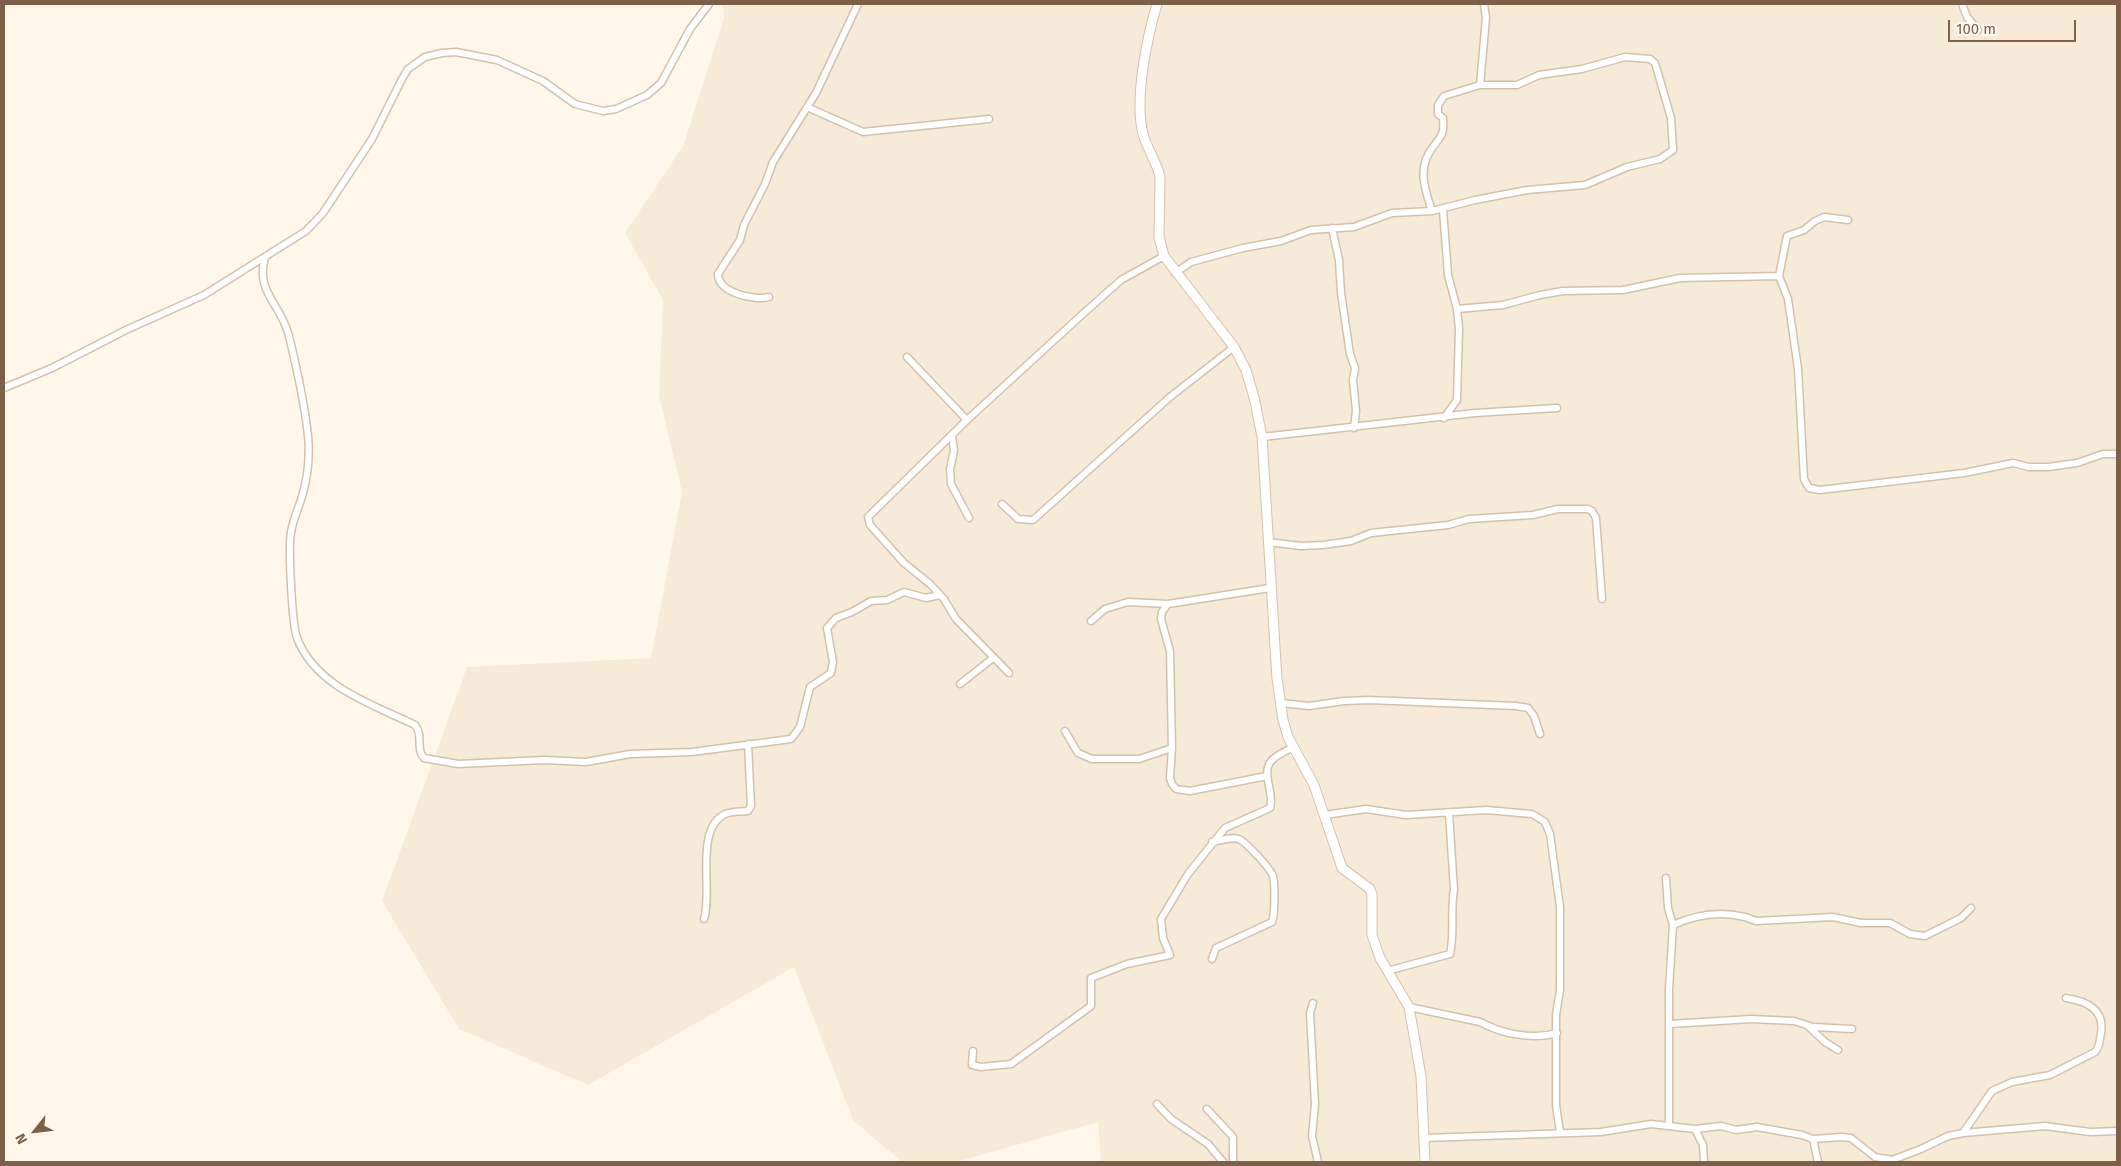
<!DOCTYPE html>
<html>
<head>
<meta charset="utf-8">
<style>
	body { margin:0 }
	#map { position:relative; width:2121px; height:1166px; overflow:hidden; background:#fff8ea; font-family:"Fira Sans",sans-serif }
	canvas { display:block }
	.frame { position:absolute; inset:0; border:5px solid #7e6048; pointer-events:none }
	.north { position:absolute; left:10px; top:1106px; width:50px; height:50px; -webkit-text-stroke:4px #fffbf2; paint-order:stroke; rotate:241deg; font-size:14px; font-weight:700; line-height:20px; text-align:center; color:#7e6048 }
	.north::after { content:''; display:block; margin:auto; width:18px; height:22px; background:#7e6048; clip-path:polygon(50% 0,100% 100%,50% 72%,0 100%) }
	.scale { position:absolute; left:1948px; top:20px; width:128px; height:22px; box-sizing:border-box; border:2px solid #7e6048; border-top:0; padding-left:6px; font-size:15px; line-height:18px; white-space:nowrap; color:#7e6048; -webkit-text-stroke:4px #fffbf2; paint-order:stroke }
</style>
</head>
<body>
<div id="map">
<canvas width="2121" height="1166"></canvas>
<div class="frame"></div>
<div class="north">N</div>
<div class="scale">100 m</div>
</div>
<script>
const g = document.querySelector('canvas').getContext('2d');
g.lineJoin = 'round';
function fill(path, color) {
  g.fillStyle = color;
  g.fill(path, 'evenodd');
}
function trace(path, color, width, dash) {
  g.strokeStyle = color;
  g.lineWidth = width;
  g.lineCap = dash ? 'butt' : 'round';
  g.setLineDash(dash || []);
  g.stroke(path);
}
const residential = new Path2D(`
	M723 4H2117V1162H1101L1098 1122 956 1162H902L853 1120 794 967 588 1085 459 1029 382 901 467 667 651 658 682 492 659 396 663 300 625 233 683 146 724 18Z`);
const street = new Path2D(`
	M1962 4 1967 17 1978 30
	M1480 85 1486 18 1484 4
	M807 107 863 132 989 119
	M1443 210 1448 275 1457 309 1459 329 1457 400 1444 418
	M1848 220 1824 217 1815 221 1804 230 1787 236 1779 276 1788 299 1798 369 1804 479 1809 488 1820 490 1964 473 2013 463 2029 467H2048L2077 463 2103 454H2117
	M1332 228 1339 260 1341 293 1350 354 1355 368 1353 380 1356 411 1354 428
	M265 257C255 293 281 303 289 336 296 365 305 407 308 436 310 457 307 481 301 500 297 511 293 521 291 532 288 547 292 624 297 638 316 687 372 704 415 725 424 736 415 748 424 758L458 764 545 760 586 762 630 754 692 752 791 739 800 727 810 687 831 673 833 662 827 628 836 618 852 612 871 601 887 600 904 592 926 598 940 595
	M1175 273 1191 262 1243 248 1281 241 1311 230 1354 227 1392 213 1432 211 1475 200 1527 190 1585 185 1627 167 1660 159 1673 150 1671 118 1655 63 1650 59 1625 57 1582 69 1539 75 1517 85H1480L1444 96 1438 105V114L1443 118C1445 139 1438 137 1429 153 1418 172 1426 193 1432 211
	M769 297C755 301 718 293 718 274L740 240 744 225 765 184 773 162 816 93 858 4
	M1457 309 1503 305 1540 295 1563 291 1623 290 1680 278 1779 276
	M907 357 967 420
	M4 388 52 368 126 330 204 295 306 231 323 213 372 139 402 79 408 69 425 57 442 53 456 52 497 60 543 81 575 104 603 111 616 109 647 95 661 83 690 29 709 4
	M952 435 954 451 950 469 951 484 969 518
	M1262 437 1475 413 1557 408
	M1002 504 1018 519 1033 520 1170 397 1234 347
	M1268 542 1301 546 1323 545 1351 541 1371 533 1448 525 1469 519 1533 515 1558 509H1588L1592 511 1596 518 1602 599
	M1168 604 1162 612 1161 619 1170 651 1172 748 1170 778 1172 784 1176 789 1190 791 1267 776
	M1091 621 1105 609 1128 602 1168 604 1270 588
	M1009 673 956 619 944 599 930 584 904 563 870 525 868 517 967 420 1085 312 1121 280 1164 256
	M960 684 993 658
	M1281 703 1309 706 1344 701 1369 700 1516 706 1528 708 1534 716 1540 734
	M1065 731 1078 753 1092 759H1139L1172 748
	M1325 815 1366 809 1406 815 1486 810 1532 814 1545 822 1550 834 1560 907V990L1556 1015V1105L1560 1132
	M1212 842C1221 841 1230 836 1239 839 1247 843 1270 868 1273 876 1275 884 1275 915 1272 922L1216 948 1212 959
	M1666 878 1668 908 1673 925 1669 989V1126
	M704 919C713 892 694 829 725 814 733 811 740 812 748 811L751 806 748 744
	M1673 925C1695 915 1720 911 1745 917 1749 918 1752 920 1756 921L1833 917 1861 923H1890L1910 934 1925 936 1961 918 1971 908
	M1387 971 1450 954C1455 932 1450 911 1454 890L1449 813
	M1313 1003 1310 1013 1315 1104 1312 1136 1318 1162
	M1409 1007 1480 1022C1502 1034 1533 1040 1557 1033
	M1670 1024 1751 1019 1794 1021 1813 1027 1852 1029
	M1808 1026 1825 1042 1838 1050
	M973 1051 972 1065 981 1067 1011 1064 1091 1006V978L1127 964 1170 955 1163 938 1161 919 1188 874 1225 828 1270 808C1275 793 1260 772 1272 760 1277 755 1286 751 1293 747
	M1157 1104 1171 1119 1208 1144 1223 1162
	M1207 1109 1233 1137V1162
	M1695 1129 1703 1145 1704 1162
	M1963 1133 1992 1091 2012 1082 2050 1075 2095 1052C2101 1045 2099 1041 2101 1033 2105 1009 2086 1001 2066 998
	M1424 1138 1601 1132 1651 1124 1695 1129 1721 1126 1736 1130 1757 1127 1802 1135 1813 1139 1842 1137 1851 1138 1875 1157 1892 1160 1921 1149 1948 1136 1963 1133 2045 1126 2090 1132 2117 1131
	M1813 1139 1818 1162`);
const secondary = new Path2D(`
	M1157 4C1147 38 1134 99 1143 134 1147 149 1157 162 1160 177L1159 237 1164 256 1234 347 1246 370 1255 401 1262 437 1277 679 1283 720 1288 737 1314 785 1342 868 1370 889 1372 895V935L1380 958 1409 1007 1421 1076 1425 1162`);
fill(residential, '#f7ebd7');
trace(street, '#d3c1ad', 9);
trace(secondary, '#d7c2aa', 11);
trace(street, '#fff', 6);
trace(secondary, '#fff', 9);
</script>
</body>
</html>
